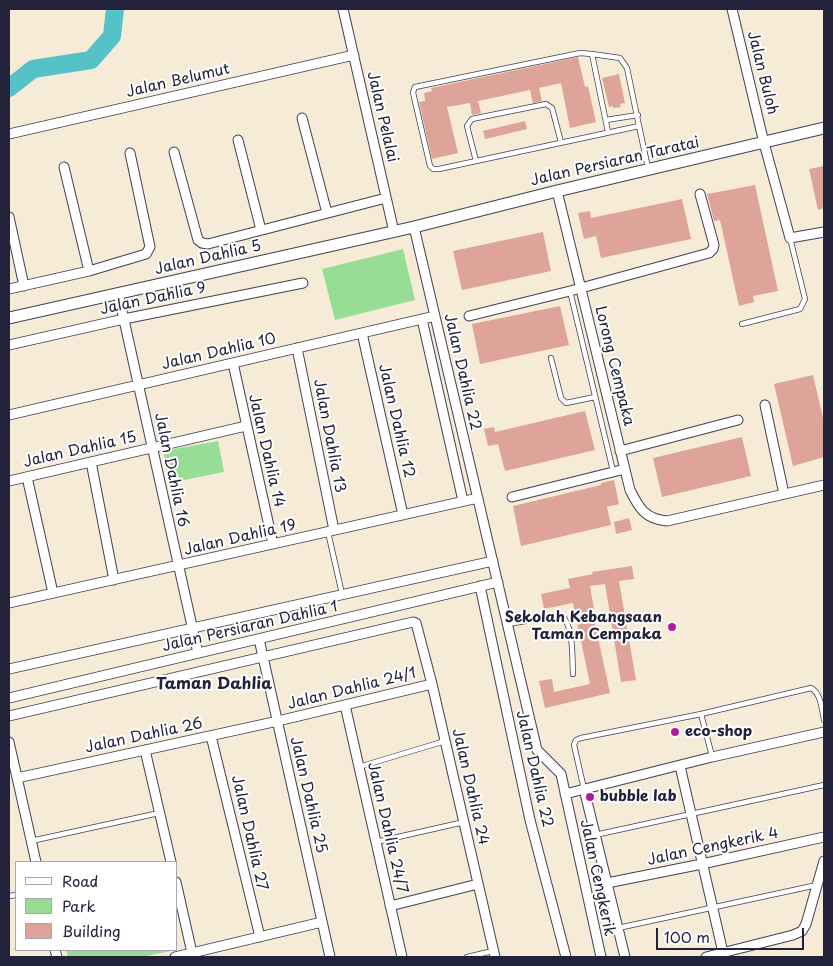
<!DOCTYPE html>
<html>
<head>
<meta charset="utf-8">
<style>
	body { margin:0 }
	#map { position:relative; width:833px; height:966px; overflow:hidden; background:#f6ebd7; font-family:"Playpen Sans",sans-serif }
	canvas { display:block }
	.frame { position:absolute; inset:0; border:10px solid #22223b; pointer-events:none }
	.legend { position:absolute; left:15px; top:861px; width:162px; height:90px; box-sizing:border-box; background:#fff; border:1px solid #a7a7b1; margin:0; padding:6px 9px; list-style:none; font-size:15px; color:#22223b }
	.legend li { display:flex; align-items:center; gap:10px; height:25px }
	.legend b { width:25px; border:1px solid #a7a7b1 }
	.scale { position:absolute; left:656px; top:928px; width:148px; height:22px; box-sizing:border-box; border:2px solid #22223b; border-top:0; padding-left:6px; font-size:15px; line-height:18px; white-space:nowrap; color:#22223b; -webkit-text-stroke:4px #fff; paint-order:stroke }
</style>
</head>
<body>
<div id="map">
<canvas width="833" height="966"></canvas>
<div class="frame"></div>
<ul class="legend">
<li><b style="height:6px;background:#fff"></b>Road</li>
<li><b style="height:14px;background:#98dd95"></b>Park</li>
<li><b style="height:14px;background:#dea499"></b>Building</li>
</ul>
<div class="scale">100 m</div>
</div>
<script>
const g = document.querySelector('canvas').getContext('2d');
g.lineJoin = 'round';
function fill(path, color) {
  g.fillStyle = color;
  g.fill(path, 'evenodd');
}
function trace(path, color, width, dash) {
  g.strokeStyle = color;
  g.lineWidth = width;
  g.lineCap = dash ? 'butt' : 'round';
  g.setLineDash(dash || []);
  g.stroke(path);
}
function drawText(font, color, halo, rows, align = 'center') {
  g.font = font + ' "Playpen Sans",sans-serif';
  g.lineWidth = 4;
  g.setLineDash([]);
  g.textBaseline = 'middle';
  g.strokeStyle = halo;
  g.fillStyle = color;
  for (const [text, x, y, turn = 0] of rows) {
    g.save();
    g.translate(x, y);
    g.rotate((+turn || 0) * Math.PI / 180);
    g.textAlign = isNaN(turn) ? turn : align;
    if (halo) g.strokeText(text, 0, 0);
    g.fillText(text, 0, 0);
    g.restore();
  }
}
const green = new Path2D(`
	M403 249 415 300 335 320 322 269Z
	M218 441 224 472 169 483 163 451Z
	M66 950H175L142 957H68Z`);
const river = new Path2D(`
	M9 88 33 69 91 60 112 36 115 9`);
const building = new Path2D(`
	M578 57 585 87 588 86 596 122 570 128 561 83 539 88 542 101 533 103 530 90 478 101 481 113 472 115 470 103 447 107 458 153 432 159 419 102 425 101 424 93 432 91 431 88Z
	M619 74 625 103 620 104 621 107 613 108V106L609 107 602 78Z
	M525 121 527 129 485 139 483 131Z
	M824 166V208L818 210 809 169Z
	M755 185 778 291 753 296 754 302 739 306 720 220 714 221 707 194Z
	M682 199 691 239 601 258 596 236 584 239 578 213 590 211 591 218Z
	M543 232 551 271 462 290 453 251Z
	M560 306 569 345 480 364 472 324Z
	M813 375 824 422V457L793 466 774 384Z
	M585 411 595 450 505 471 498 444 488 446 484 429 494 427 495 432Z
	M742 437 751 476 662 497 653 458Z
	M614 480 619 504 607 507 611 525 521 546 513 506 601 485V483Z
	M629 518 632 530 616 534 614 522Z
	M632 566 634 579 619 581 636 680 621 682 605 584 590 586 594 609 592 610 610 693 545 708 539 681 552 679 554 692 590 684 573 603 544 609 541 594 570 588 568 579 593 574 592 572Z`);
const service = new Path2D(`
	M592 54 580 53 415 87 413 92 414 97 430 166 433 169H439L639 126 648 168
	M606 120 638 115
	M608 132 592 54 620 58 627 68 639 126
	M476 161 467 126 472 119 546 104 552 108 561 142
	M570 291 613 471
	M742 324 800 309 805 299 790 238
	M551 358 561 398 566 403 595 397
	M328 532 342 594
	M508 624 561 615C574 625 572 657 573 674
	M701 714 712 756
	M359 767 445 741
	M584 789 574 745 576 740 581 738 701 714 811 688C821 693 822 710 824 720
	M595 835 824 785
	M31 841 159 813
	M376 842 464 822
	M9 896 16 895
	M618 928 817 885
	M467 957 493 951`);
const minor = new Path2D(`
	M343 9 394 232
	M732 9 764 143 790 238 824 232
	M302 118 327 213
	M9 134 354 55
	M238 140 261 230
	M174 152 198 240 202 243 208 244 386 198
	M64 167 89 271
	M557 191 630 490C639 508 645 519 667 521L824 485
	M9 217 24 286
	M414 227 537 750 561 774 601 957
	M9 289 89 271 146 254 150 247 130 153
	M118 293 198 653
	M469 316 570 291 709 253 713 249 714 245 700 194
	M422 319 463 501
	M362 333 403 515
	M9 345 124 319 303 283
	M297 348 334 530
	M233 363 273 544
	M765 405 784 494
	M9 415 435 316
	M620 451 738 420
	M91 462 114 580
	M27 477 53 593
	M9 481 246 426
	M512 497 625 469
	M480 586 530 820 566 957
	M9 603 478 498
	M259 639 330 957
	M9 669 493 561
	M9 698 498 582
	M345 705 402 957
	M9 716 413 622 416 623 432 684 495 957
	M211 736 260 937
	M9 742 36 862
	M145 750 171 862
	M680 766 724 957
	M17 778 278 721 432 684
	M584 789 625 957
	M565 794 712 757 824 732
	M176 882 192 953
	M607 883 702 864 824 837
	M390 906 478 884
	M55 950 57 957
	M175 957 322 922
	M706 957 793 935 802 931 806 924 824 861`);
const tertiary = new Path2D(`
	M9 318 414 227 557 191 824 128`);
const markers = [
	[672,627,5,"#b5179e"],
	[675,732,5,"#b5179e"],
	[590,797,5,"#b5179e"]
];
const streetNames = [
	["Jalan Buloh",762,73,76],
	["Jalan Belumut",178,81,-13],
	["Jalan Pelalai",382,117,77],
	["Jalan Persiaran Taratai",615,162,-13],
	["Jalan Dahlia 5",208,258,-13],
	["Jalan Dahlia 9",153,299,-12],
	["Jalan Dahlia 10",219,352,-13],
	["Lorong Cempaka",614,366,76],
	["Jalan Dahlia 22",462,372,77],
	["Jalan Dahlia 12",396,421,77],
	["Jalan Dahlia 13",329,436,79],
	["Jalan Dahlia 15",80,450,-13],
	["Jalan Dahlia 14",266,451,77],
	["Jalan Dahlia 16",171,470,78],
	["Jalan Dahlia 19",240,538,-13],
	["Jalan Persiaran Dahlia 1",250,627,-13],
	["Jalan Dahlia 24/1",352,689,-14],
	["Jalan Dahlia 26",144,736,-12],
	["Jalan Dahlia 22",534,769,77],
	["Jalan Dahlia 24",470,787,77],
	["Jalan Dahlia 25",308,795,77],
	["Jalan Dahlia 24/7",387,828,77],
	["Jalan Dahlia 27",249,833,77],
	["Jalan Cengkerik 4",713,847,-12],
	["Jalan Cengkerik",597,878,78]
];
const poiNames = [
	["Sekolah Kebangsaan",662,618,"right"],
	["Taman Cempaka",662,635,"right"],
	["eco-shop",685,732],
	["bubble lab",600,797]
];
const neighbourhoodNames = [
	["Taman Dahlia",214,685]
];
fill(green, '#98dd95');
trace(river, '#54c2c8', 18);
fill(building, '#dea499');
trace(service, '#424052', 6);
trace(minor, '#424052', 11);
trace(tertiary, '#424052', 13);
trace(service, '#fff', 4.5);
trace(minor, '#fff', 9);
trace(tertiary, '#fff', 11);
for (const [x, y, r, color] of markers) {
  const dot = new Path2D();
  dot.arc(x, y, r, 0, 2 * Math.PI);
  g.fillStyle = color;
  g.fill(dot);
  trace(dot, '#fff', 2);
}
drawText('15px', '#22223b', '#fff', streetNames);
drawText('bold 15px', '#22223b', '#fff', poiNames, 'left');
drawText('bold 16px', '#22223b', '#fff', neighbourhoodNames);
</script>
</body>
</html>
